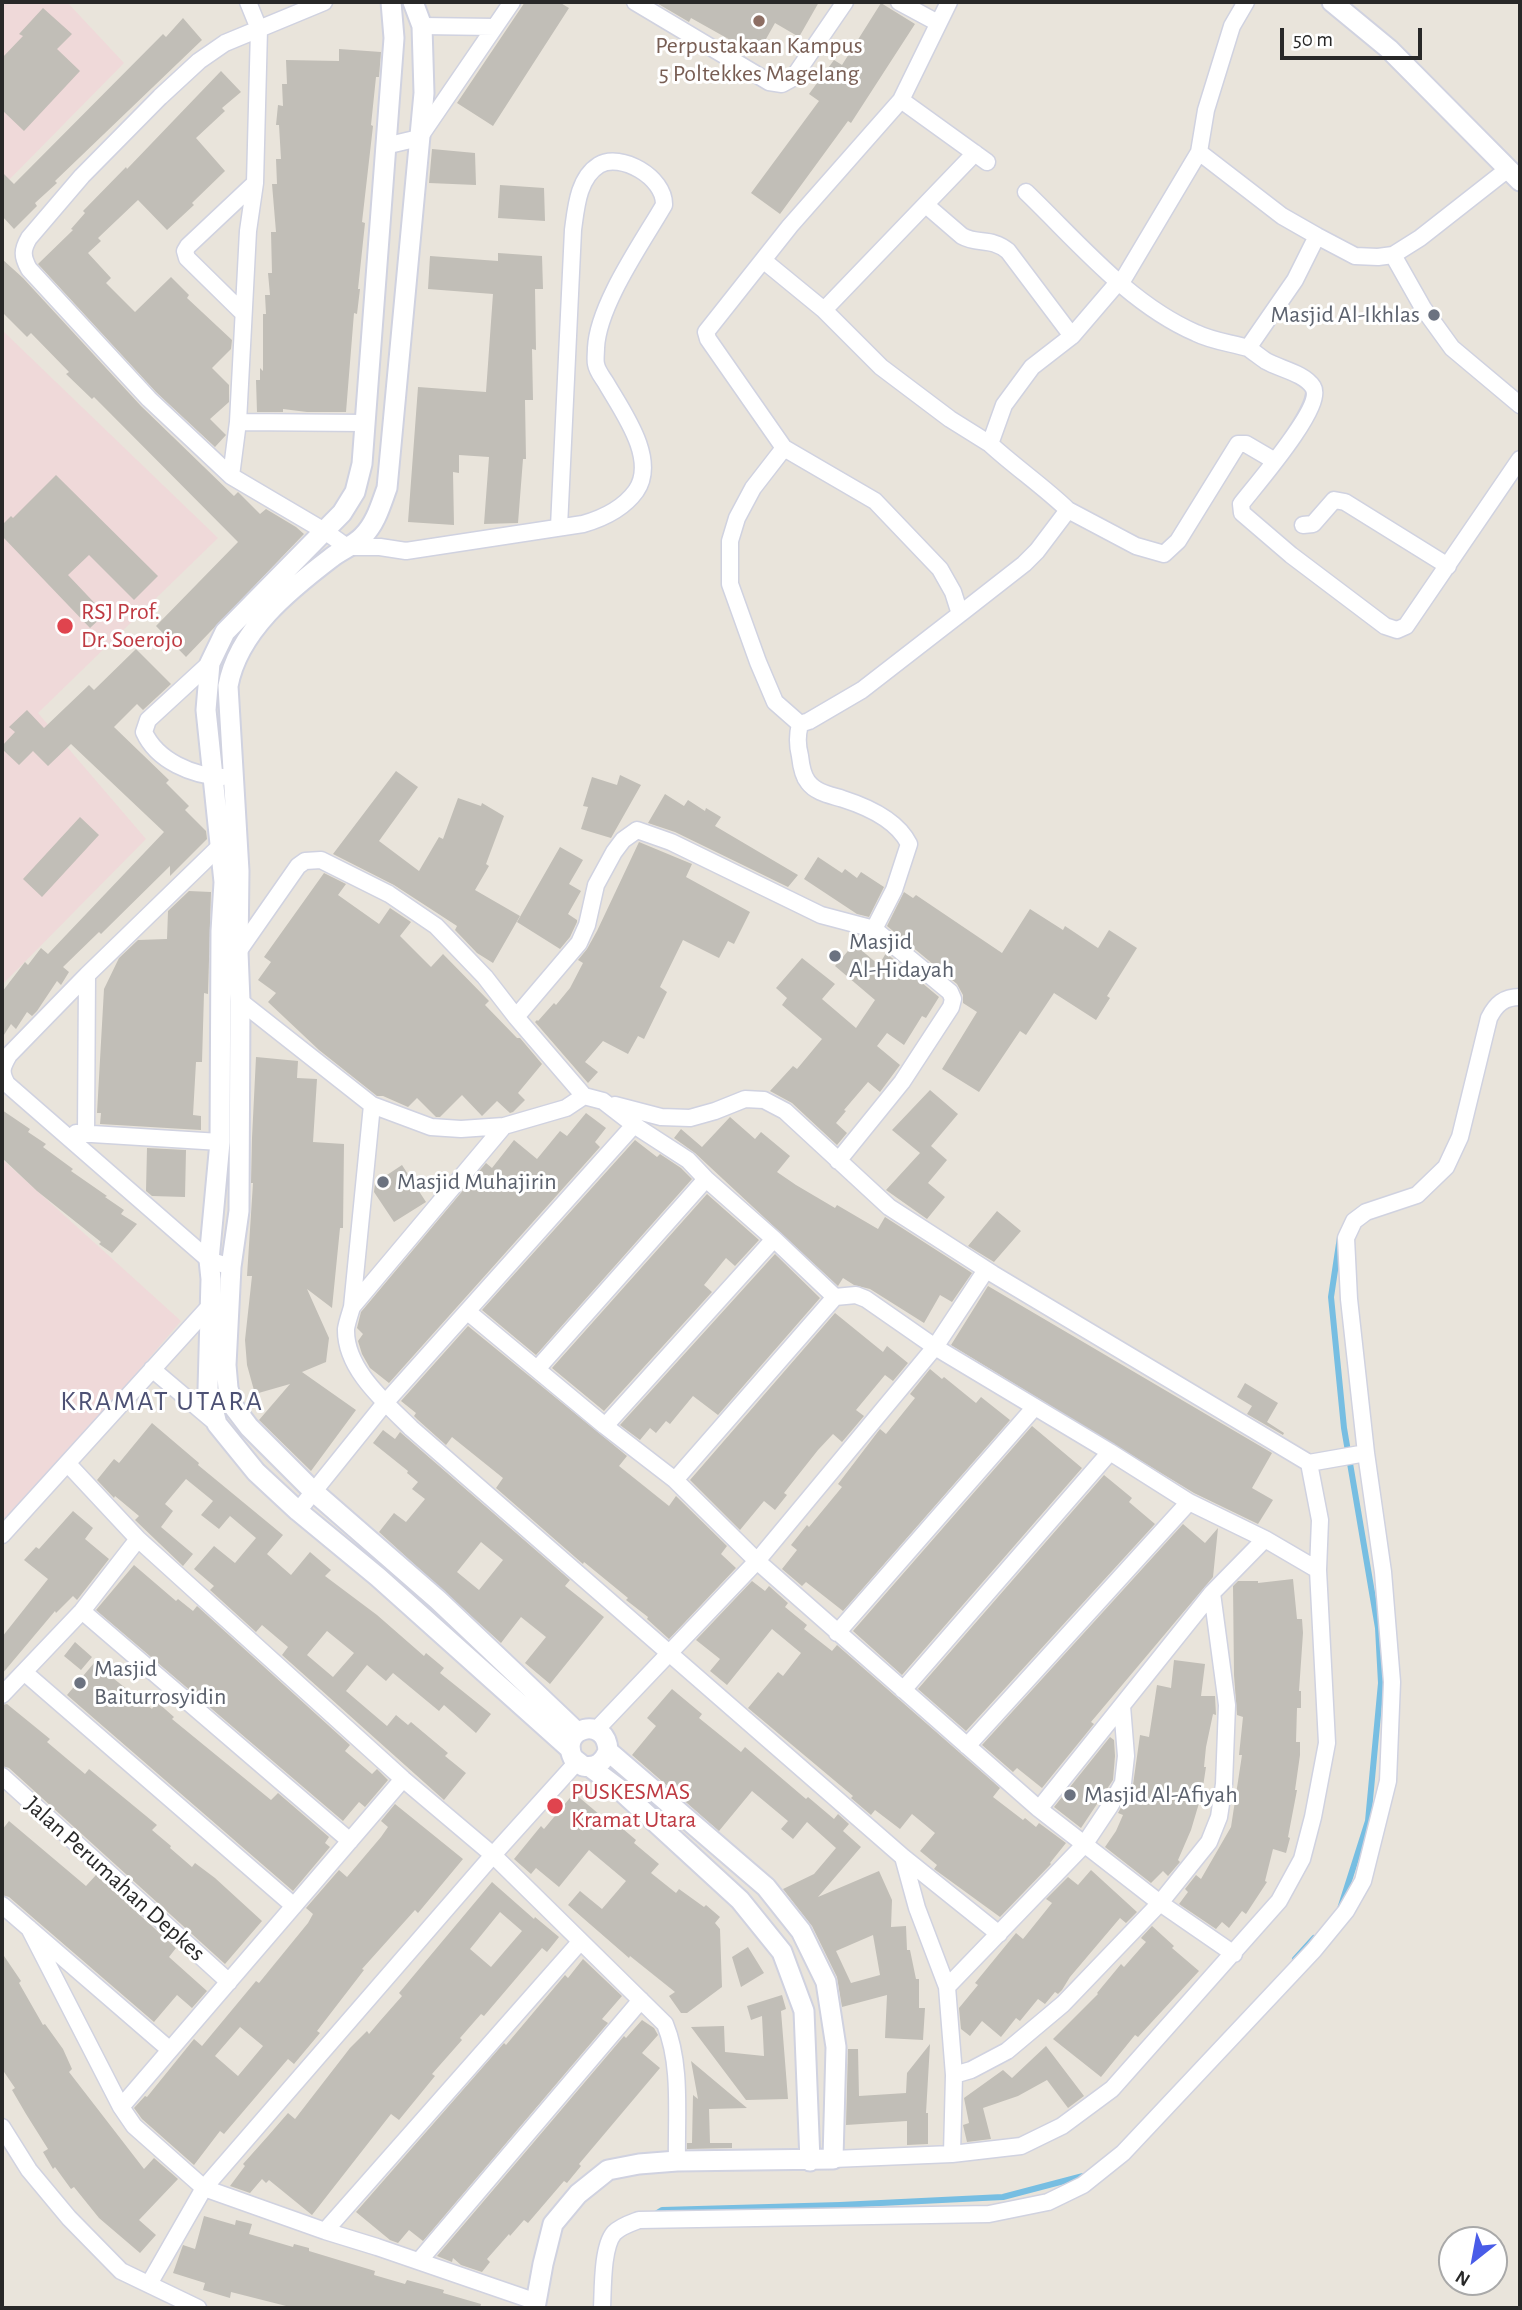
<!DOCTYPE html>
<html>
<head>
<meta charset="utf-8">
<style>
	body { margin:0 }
	#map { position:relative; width:1522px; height:2310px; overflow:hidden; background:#e9e4db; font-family:"Alegreya Sans",sans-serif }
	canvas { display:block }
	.frame { position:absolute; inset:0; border:4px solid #282828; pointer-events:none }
	.north { position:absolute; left:1438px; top:2226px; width:70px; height:70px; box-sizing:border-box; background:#fff; border:2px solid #a9a9a9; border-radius:50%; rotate:211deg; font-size:19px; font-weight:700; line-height:28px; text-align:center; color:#282828 }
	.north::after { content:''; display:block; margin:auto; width:24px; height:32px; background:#495ce8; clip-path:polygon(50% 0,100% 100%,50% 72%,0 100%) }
	.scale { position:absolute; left:1280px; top:28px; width:142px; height:32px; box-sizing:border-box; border:4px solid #282828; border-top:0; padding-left:9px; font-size:21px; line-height:24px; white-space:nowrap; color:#282828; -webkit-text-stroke:5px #fff; paint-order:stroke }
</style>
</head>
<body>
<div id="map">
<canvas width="1522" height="2310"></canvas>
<div class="frame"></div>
<div class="north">N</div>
<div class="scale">50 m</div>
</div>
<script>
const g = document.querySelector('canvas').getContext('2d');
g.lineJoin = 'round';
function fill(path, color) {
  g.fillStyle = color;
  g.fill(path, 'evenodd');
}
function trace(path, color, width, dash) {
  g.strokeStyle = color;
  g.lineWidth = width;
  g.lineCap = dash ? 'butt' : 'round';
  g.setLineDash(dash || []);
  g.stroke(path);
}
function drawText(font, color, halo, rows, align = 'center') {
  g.font = font + ' "Alegreya Sans",sans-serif';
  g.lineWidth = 6;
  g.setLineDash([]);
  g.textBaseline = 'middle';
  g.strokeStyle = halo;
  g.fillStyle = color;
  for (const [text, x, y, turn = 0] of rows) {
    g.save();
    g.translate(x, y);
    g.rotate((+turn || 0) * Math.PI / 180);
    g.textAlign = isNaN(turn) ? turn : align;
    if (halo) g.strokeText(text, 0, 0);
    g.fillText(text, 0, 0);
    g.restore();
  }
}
const medical = new Path2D(`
	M2 2H67L124 63 2 187Z
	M2 330 218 538 38 713 146 839 2 985Z
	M2 1159 181 1321 56 1467 2 1521Z`);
const stream = new Path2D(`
	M1340 1237 1331 1297 1344 1428 1378 1628 1381 1683 1368 1821 1340 1909
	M1295 1959 1314 1938
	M654 2215 662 2210 840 2205 1003 2197 1083 2176`);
const building = new Path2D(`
	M525 2H559L569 8 493 126 457 103Z
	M655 2H819L799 37 775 23 757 55 691 18 689 22Z
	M881 3 915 24 851 123 848 121 780 214 751 193 819 101 809 94 834 60 842 65Z
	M43 8 72 34 57 49 80 71 24 131 2 110V58L23 36 19 34Z
	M183 18 202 40 55 181 57 183 35 203 37 206 14 229 2 216V172L14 184 163 34 166 37Z
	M339 49 381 52 379 77H376L371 125 373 126 362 222 365 223 358 289H360L357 314 354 313 346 412H307L283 409V412H257L256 380H260V368L263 371V314H266L265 295H270L268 273H272L271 232H276L272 184H277L276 159H281L279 125H276L278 105 283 106 282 84H287L286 60 339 61Z
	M221 71 241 92 222 108 225 111 196 138 225 171 192 203 194 205 167 230 138 200 98 238 101 241 88 253 111 278 106 283 135 312 171 277 189 295 187 298 232 340 231 349 212 368 229 385V402L210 419 226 435 215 447 156 392 38 264 73 230 71 229 85 213 83 211 126 167 127 169Z
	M432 149 475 153 476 185 429 183Z
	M500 185 544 188 545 221 498 218Z
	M498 253 542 256 543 289H535L536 350 532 349 533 400H525L526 459H523L518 523 484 524 489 457 459 455V473L453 472 454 525 408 522 418 387 486 392 493 294 428 289 430 256 498 261Z
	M2 259 23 278 141 406 234 496 238 492 260 514 266 509 296 527 304 534 186 657 156 626 238 542 94 397 92 399 66 374 69 372 31 333 27 337 2 312Z
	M56 475 158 576 134 600 89 555 68 575 105 614 90 628 2 536V525L11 516 13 518Z
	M136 649 171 684 143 710 137 704 114 727 169 780 166 783 189 806 185 810 206 831 207 839 170 876V866L101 934 99 932 63 967 69 972 61 985 57 981 37 1011 32 1016 27 1012 16 1029 11 1024 2 1038V992L25 962 28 965 41 948 48 954 164 832 71 744 48 766 33 751 19 765 2 749V746L15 732 9 727 27 710 44 728 89 685 94 690Z
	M396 771 418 787 379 841 419 871 439 837 443 839 458 798 481 806 482 803 504 816 486 864 489 866 475 890 520 916 493 963 477 953 455 930 457 926 394 885 333 854Z
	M620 775 641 785 611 838 581 829 588 807 583 806 592 777 617 785Z
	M665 794 684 806 688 800 705 811 706 808 721 817 715 826 798 875 788 887 675 832 648 823Z
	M80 817 99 835 42 897 23 879Z
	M639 842 692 864 686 877 750 912 734 944 728 941 719 958 683 940 660 987 667 992 644 1039 638 1036 628 1054 603 1041 585 1062 598 1072 588 1083 535 1022 537 1020 538 1021 554 1003 556 1005 570 988 583 963 578 960 587 949 597 931Z
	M560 847 583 860 569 884 581 891 568 914 577 920V922L570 937 560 949 517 922Z
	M818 857 842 873 845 869 857 878 861 872 884 887 869 917 857 914 804 879Z
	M324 873 346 884 338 895 379 924 390 908 411 922 400 936 431 967 443 954 489 1001 485 1005 517 1038H520L542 1064 518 1093 525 1100 513 1112 510 1113 497 1101 482 1116 462 1095 440 1117H436L417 1098 408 1107 383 1096H377L319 1050 268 1002 276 993 258 980 271 962 264 957Z
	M189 891 211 892 208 994 204 993 202 1062H196L193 1115 201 1116V1130L100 1124 101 1113H97L104 989 119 958 138 940 167 939 168 911Z
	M904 892 913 898 916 895 1002 953 1030 909 1063 930 1065 926 1098 948 1109 930 1137 948 1107 996 1110 998 1096 1020 1054 993 1026 1035 1020 1031 979 1092 942 1069 977 1012 963 1003V995L957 984 887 926Z
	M854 944 879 965 886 953 939 997 926 1018 922 1016 904 1045 887 1033 877 1046 900 1065 880 1092 868 1082 844 1110 846 1111 836 1123 847 1133 837 1145 792 1103 770 1091 793 1066 797 1069 822 1039 782 1005 787 998 776 988 802 958 835 984 822 999 856 1028 875 1000 835 966Z
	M256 1057 298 1061 297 1078 317 1079 313 1142 344 1144 343 1228H340L332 1308 307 1289 329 1338 326 1362 302 1372 356 1410 311 1471 259 1420 290 1384 255 1394 247 1365 245 1340 252 1276H247L253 1183H251L252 1138Z
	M930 1090 958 1114 931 1146 947 1160 928 1183 945 1197 927 1219 886 1190 920 1153 892 1130Z
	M2 1110 30 1129 28 1132 46 1144 43 1147 73 1169 71 1171 107 1196 105 1197 124 1210 121 1214 137 1224 112 1253 99 1244 101 1242 37 1191 2 1158Z
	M586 1113 606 1128 595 1142 600 1147 389 1383 370 1368 362 1354 358 1341 363 1334 357 1328 361 1312 486 1163 492 1168 514 1140 537 1159 560 1131 567 1136Z
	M730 1117 755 1139 761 1132 790 1156 777 1172 796 1185 835 1208 837 1205 878 1229 885 1217 972 1273 952 1302 940 1295 924 1323 870 1289 854 1285 843 1278 838 1286 695 1153 674 1138 681 1129 702 1147Z
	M635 1140 657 1157 660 1154 681 1168 692 1179 536 1355 482 1310Z
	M147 1148 186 1150 185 1197 152 1196 146 1191Z
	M402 1165 426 1202 394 1222 374 1192 375 1183Z
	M707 1194 759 1240 735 1266 726 1258 704 1285 712 1292 604 1411 552 1368Z
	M997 1211 1021 1231 994 1262 968 1246Z
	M775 1254 820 1298 718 1415 693 1396 670 1424 666 1421 656 1433 650 1428 640 1440 620 1425Z
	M988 1286 1272 1453 1252 1488 1273 1500 1258 1524 1194 1493 951 1345Z
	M835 1313 883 1352 887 1346 908 1363 893 1381 885 1375 856 1410 864 1416 842 1442 833 1434 818 1450 784 1493 787 1495 775 1510 764 1501 740 1530 690 1480Z
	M468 1326 627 1456 619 1466 669 1506 676 1496 727 1546 721 1554 736 1568 669 1639 647 1619 648 1617 626 1600 628 1598 584 1562 583 1564 496 1488 503 1478 452 1437 446 1445 418 1420 414 1416 416 1413 401 1401Z
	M930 1369 942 1379 944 1377 976 1403 981 1397 1010 1420 843 1611 806 1582 802 1586 782 1569 797 1550 791 1545 807 1525 809 1527 842 1487 838 1484 880 1429 886 1434 915 1398 910 1394Z
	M1245 1383 1278 1403 1267 1422 1284 1433 1283 1435 1247 1414 1252 1406 1237 1397Z
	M152 1423 199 1463 198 1465 283 1535 267 1554 291 1575 310 1552 331 1570 325 1576 377 1615 424 1656 426 1653 444 1668 440 1673 491 1714 476 1733 444 1705 439 1711 393 1673 386 1681 367 1665 346 1691 387 1726 396 1715 408 1725 411 1722 448 1753 445 1756 466 1773 444 1800 282 1655 288 1647 262 1625 256 1632 210 1590 214 1586 194 1569 214 1546 235 1563 256 1538 230 1516 219 1529 201 1515 213 1501 186 1479 165 1504 173 1511 161 1527 193 1554 183 1566 135 1520 139 1516 115 1496 114 1498 97 1480 114 1459 119 1463ZM327 1631 354 1653 333 1677 307 1655Z
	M1032 1426 1082 1468 902 1675 853 1631Z
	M383 1430 395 1439 400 1432 570 1580 565 1586 604 1617 550 1684 525 1663 546 1637 521 1617 501 1643 379 1532 394 1513 406 1522 425 1499 412 1489 418 1482 407 1473 408 1471 373 1443ZM481 1542 503 1560 479 1590 457 1572Z
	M1104 1475 1132 1498 1129 1502 1155 1524 966 1731 918 1689Z
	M73 1511 93 1528 85 1539 109 1559 77 1600 73 1596 56 1613 55 1611 2 1674V1637L48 1579 24 1560 36 1547 39 1549Z
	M1183 1524 1205 1543 1218 1528 1213 1577 1091 1722 1094 1724 1042 1788 1017 1768 1013 1772 982 1745Z
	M134 1565 176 1601 178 1599 193 1611 197 1606 350 1745 345 1751 372 1774 377 1769 388 1780 365 1807 359 1802 343 1821 96 1610Z
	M1293 1579 1297 1619H1302L1303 1633 1299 1691H1301V1708H1297L1296 1742H1300V1755L1295 1790H1297L1288 1837 1290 1838 1286 1853 1273 1849 1265 1881 1267 1882 1246 1914 1242 1911 1229 1928 1222 1922 1216 1929 1179 1904 1188 1892 1185 1889 1196 1875 1201 1879 1231 1827 1242 1755H1239L1243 1717 1237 1715 1234 1675 1233 1586 1238 1581H1258V1583Z
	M752 1581 765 1591 769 1586 788 1603 785 1607 807 1625 804 1629 832 1651 837 1645 1000 1788 993 1797 1023 1820 1025 1818 1036 1827 1039 1823 1066 1843 1050 1863 1051 1864 1000 1917 934 1869 937 1865 920 1851 935 1833 912 1814 900 1829 875 1810 871 1815 851 1798 853 1796 748 1708 778 1672 783 1676 801 1653 772 1629 727 1685 710 1671 720 1659 696 1640Z
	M75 1642 92 1657 81 1670 64 1656Z
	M1174 1660 1205 1664 1201 1696H1215L1216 1715 1213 1714 1206 1747 1204 1767H1206L1202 1793 1191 1830 1178 1860 1180 1862 1168 1876 1163 1871 1151 1883 1105 1847 1116 1831 1123 1815 1118 1813 1133 1785 1140 1735 1149 1737 1157 1685 1171 1688Z
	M94 1663 152 1709 157 1702 174 1717 172 1719 271 1800 278 1793 329 1837 325 1843 330 1847 293 1891 67 1695Z
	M672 1689 702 1714 699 1718 741 1752 745 1747 806 1799 808 1797 834 1819 838 1814 849 1824 843 1831 861 1847 818 1897 879 1871 892 1900 891 1927 906 1926 907 1950H910L916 1979H919V2008H925L923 2040 885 2038 887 1995 842 2007 837 1977 812 1926 783 1889 814 1874 836 1848 807 1822 793 1839 781 1829 788 1821 752 1791 719 1831 632 1755 656 1726 647 1718ZM873 1935 880 1975 851 1983 836 1951Z
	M7 1704 50 1739 47 1742 85 1774 89 1769 157 1825 152 1830 171 1846 170 1848 192 1867 195 1863 215 1878 262 1921 225 1964 9 1768 2 1766V1705Z
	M1110 1737 1114 1740 1115 1756 1113 1780 1081 1828 1054 1807Z
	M574 1793 613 1826 616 1823 636 1840 634 1843 659 1864 651 1873 676 1893 679 1889 704 1907 706 1905 720 1917 715 1923 720 1929 722 1987 687 2013H681L669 1996 675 1992 630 1956 629 1958 568 1905 580 1891 602 1909 626 1881 589 1850 559 1887 536 1868 531 1874 514 1859 541 1826 544 1829Z
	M395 1804 463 1859 418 1913 415 1910 362 1969 364 1970 317 2031 320 2033 294 2064 288 2059 224 2134 220 2131 194 2165 142 2119 134 2108 145 2096 147 2097 194 2039 202 2046 256 1981 259 1983 308 1923 313 1914 306 1908 339 1870 347 1877 381 1837 388 1827 381 1821ZM240 2027 263 2046 238 2076 215 2056Z
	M9 1821 86 1886 96 1875 176 1948 169 1957 207 1991 192 2008 177 1995 154 2022 9 1897 2 1895V1830Z
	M1091 1870 1137 1912 1126 1923 1120 1918 1070 1977 1062 1990 1058 1994 1055 1992 1045 2004 1038 1999 1020 2021 1016 2018 1001 2037 982 2021 970 2036 961 2029 959 2008 978 1985 975 1983 1016 1933 1023 1939 1052 1903 1046 1899 1068 1877 1078 1885Z
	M492 1882 534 1919 535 1917 559 1937 547 1952 542 1948 484 2016 481 2014 460 2038 462 2040 432 2074 435 2076 399 2120 391 2114 312 2215 269 2180 266 2183 262 2179 250 2193 230 2186 245 2166 243 2164 268 2136 288 2113 295 2119 350 2048 367 2031 369 2034 380 2021 402 1996 399 1993ZM500 1912 522 1931 491 1967 470 1949Z
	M1152 1926 1174 1946 1172 1948 1199 1971 1138 2037 1135 2035 1101 2077 1053 2039 1098 1994 1097 1993 1121 1964 1124 1967 1146 1942 1141 1938Z
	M748 1947 764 1973 741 1987 732 1957Z
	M2 1953 21 1981 19 1983 43 2025 45 2024 63 2049 72 2069 69 2072 144 2169 154 2158 178 2179 139 2220 156 2235 140 2253 99 2218 74 2187 71 2189 55 2167 53 2169 43 2152 48 2149 26 2114 12 2090 15 2088 2 2069Z
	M583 1959 622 1996 602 2019 608 2023 423 2241 409 2230 398 2243 390 2240 356 2212 504 2043 506 2045 565 1975 568 1978Z
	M782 1995 786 2009 781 2011 788 2099 746 2100 691 2027 724 2026 725 2052 764 2056 762 2016 751 2020 747 2006Z
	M642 2020 654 2028 658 2035 642 2053 660 2068 579 2164 581 2166 567 2183 564 2181 528 2223 524 2220 510 2236 509 2234 487 2259 490 2262 482 2272 461 2265 453 2258 452 2262 437 2256 624 2036 626 2038Z
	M930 2044 926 2113H928V2144L907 2145V2121L846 2125 848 2049H858L859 2096 906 2093 907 2073Z
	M1046 2046 1084 2096 1068 2108 1047 2080 1018 2096 983 2108 991 2139 967 2142 963 2125 969 2123 964 2098 1003 2070 1012 2078Z
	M691 2061 747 2108 709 2109 710 2143H732V2148L687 2149V2143H692L693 2095 698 2099Z
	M204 2216 235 2225 236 2220 252 2224 249 2234 293 2247 294 2244 309 2248V2251L375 2271 374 2275 405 2284 407 2280 444 2290 443 2293 481 2304 480 2308H294L231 2292 230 2298 203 2290 205 2283 173 2273 183 2245 195 2249Z`);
const minor = new Path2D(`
	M324 2 225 43 199 61 160 97 82 176 29 238C22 250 22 256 29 269L149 399 231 476 326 532 347 547H380L406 551 583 524C604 518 623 509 636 491 658 459 622 411 606 383 603 378 597 371 596 364 595 360 596 353 596 348 598 305 642 243 664 205 665 177 620 152 599 165 578 178 576 208 573 230L559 527
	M635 2 769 82 782 84 793 78 845 2
	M899 2 938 23
	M422 26 495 27
	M901 100 987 162
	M385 146 419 138 512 2
	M1199 152 1282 216 1317 236 1355 256 1378 257 1393 255 1423 308 1452 348 1520 405
	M1026 192C1078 242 1129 304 1196 333 1212 341 1231 343 1248 348
	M926 205 962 236C978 245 991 237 1008 251L1072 336
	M1317 236 1295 280 1248 348C1254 352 1260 357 1266 361 1280 369 1304 373 1313 387 1325 406 1254 487 1241 504L1242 513 1291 555 1385 626 1397 630 1406 626 1520 459
	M1393 255 1420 238 1508 169
	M763 260 824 310 881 367 950 419 990 444
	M824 310 975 153
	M243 313 187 258 185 251 188 246 255 183
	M238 422 365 423
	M784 448 875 501 940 569 953 592 960 614 862 690 809 721 800 724
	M231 476 238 422 248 231 255 183 259 29 248 2
	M1068 510 1136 546 1164 554 1178 541 1238 444H1246L1275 461
	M1303 525 1313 524 1334 500 1345 502 1448 566
	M960 614 1024 564 1037 551 1068 510C1043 486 1015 467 990 444L1004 405 1032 367 1072 336 1114 287 1121 283 1199 152 1206 110 1232 26 1246 2
	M210 663 148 720 144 732C157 761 193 776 223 777
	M228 844 220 846 87 975 9 1055C2 1067 0 1072 7 1084L209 1260 231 1267
	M874 929 894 890 909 844C897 820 868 807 843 799 831 795 816 793 808 782 803 776 801 765 800 756 797 744 797 736 800 724L775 702 758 662 730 584V541L737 518 753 488 784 448 708 339 706 332 790 226 901 100 949 2
	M238 952 298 866 305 861 321 860 389 894 436 926 485 977 516 1017 584 1096
	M240 1001 372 1105 431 1127 461 1129 504 1126 566 1108 584 1096 603 1101 634 1125 688 1160 706 1179 774 1239 835 1297 856 1295 866 1299 935 1347 1110 1452 1189 1502 1265 1539 1318 1570 1327 1743 1313 1817 1302 1859 1279 1901 1112 2089 1062 2126 1021 2146 952 2154 833 2159
	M516 1017 579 943 587 925 596 885 614 852 623 840 637 830 671 842 821 915 874 929 950 992 953 999 951 1007 902 1082 838 1161
	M372 1105 352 1307C350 1314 347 1322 346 1329 345 1369 385 1402 411 1428L903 1857 917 1908 947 1987 954 2075 952 2154
	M615 1105 661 1117 690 1118 715 1111 745 1099 764 1100 785 1111 889 1207 993 1274 1309 1463 1366 1453
	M76 1133 220 1142
	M86 1134 87 975
	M352 1307 504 1126
	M468 1312 605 1426 675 1480 757 1561 1039 1809 1160 1903 1234 1954
	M152 1369 217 1424
	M537 1369 706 1179
	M605 1426 774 1239
	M1309 1463 1320 1520 1318 1570
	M68 1464 138 1539 403 1779 493 1855 665 2024C682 2065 676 2116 677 2161
	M675 1480 835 1297
	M298 1511 385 1403 634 1125
	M2 1535 209 1307
	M82 1611 350 1841
	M837 1633 1034 1408
	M24 1672 294 1906
	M903 1690 1110 1452
	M2 1695 82 1611 138 1539
	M596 1730 757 1561 935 1347 986 1270
	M967 1746 1189 1502
	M2 1776 229 1982
	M1039 1809 1212 1593 1265 1539
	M903 1857 999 1934
	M2 1905 170 2050
	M29 1928 121 2107 134 2126 204 2188 325 2231 377 2247 537 2302
	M947 1987 1084 1845 1110 1806 1123 1783 1126 1756 1122 1706
	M954 2075 971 2070 1007 2051 1063 2004 1160 1903 1209 1842 1219 1817 1224 1784 1227 1705 1212 1593
	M121 2107 403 1779
	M2 2127 29 2170 69 2218 121 2271 198 2308
	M325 2231 580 1942
	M419 2261 641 2000
	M149 2284 204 2188 493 1855 576 1763
	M602 2308C603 2289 602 2247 614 2233 621 2226 631 2223 639 2220L989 2214 1048 2202 1083 2185 1123 2153 1314 1950 1346 1911 1363 1881 1388 1781 1392 1682 1383 1572 1366 1453 1349 1299 1346 1238 1354 1221 1366 1212 1417 1195 1446 1167 1460 1137 1489 1018C1496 1004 1504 997 1520 997`);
const tertiary = new Path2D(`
	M391 2 394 38 362 464 355 492 342 513 225 632 210 663 206 710 224 882 221 931 220 1142 209 1260 211 1279 208 1389 217 1424 256 1472 298 1511 378 1577 569 1748
	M413 2 422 26 424 93 387 488C381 504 376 523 363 536 355 545 341 550 331 558 289 590 238 631 228 686L239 871 238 952 240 1001 239 1211 231 1267 226 1365 228 1388 233 1406 249 1427 313 1491 438 1600 577 1732
	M1332 2 1389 49 1520 181
	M590 1767 618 1788 740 1900 782 1952 804 2011 810 2161
	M535 2308 543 2264 553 2224 578 2194 608 2170 639 2164 677 2161 833 2159 836 2047 826 1982 801 1931 766 1887 608 1751C607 1715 558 1727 573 1758L583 1766C596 1768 603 1763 608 1751`);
const markers = [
	[759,21,7,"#8d6e63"],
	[1434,315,7,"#6b7280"],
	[65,626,9,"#e0444e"],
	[835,956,7,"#6b7280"],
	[383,1182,7,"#6b7280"],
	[80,1683,7,"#6b7280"],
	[1070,1795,7,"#6b7280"],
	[555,1806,9,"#e0444e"]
];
const educationNames = [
	["Perpustakaan Kampus",759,46],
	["5 Poltekkes Magelang",759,74]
];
const worshipNames = [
	["Masjid Al-Ikhlas",1420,315,"right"],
	["Masjid",849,942],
	["Al-Hidayah",849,970],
	["Masjid Muhajirin",397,1182],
	["Masjid",94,1669],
	["Baiturrosyidin",94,1697],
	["Masjid Al-Afiyah",1084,1795]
];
const healthNames = [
	["RSJ Prof.",81,612],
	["Dr. Soerojo",81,640],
	["PUSKESMAS",571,1792],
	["Kramat Utara",571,1820]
];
const streetNames = [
	["Jalan Perumahan Depkes",115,1879,42]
];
const quarterNames = [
	["KRAMAT UTARA",162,1402]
];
fill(medical, '#efd9d9');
trace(stream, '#77bee2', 6);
fill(building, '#c1beb7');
trace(minor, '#d0d2e0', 19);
trace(tertiary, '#d0d2e0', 23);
trace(minor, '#fff', 16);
trace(tertiary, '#fff', 19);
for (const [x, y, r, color] of markers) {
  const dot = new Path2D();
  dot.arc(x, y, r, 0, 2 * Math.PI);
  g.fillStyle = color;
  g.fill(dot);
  trace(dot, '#fff', 2.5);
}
drawText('24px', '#785e54', '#fff', educationNames);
drawText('24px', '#5b616d', '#fff', worshipNames, 'left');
drawText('24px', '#be3a42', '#fff', healthNames, 'left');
drawText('24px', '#282828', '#fff', streetNames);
g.letterSpacing = '2px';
drawText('28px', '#4d5174', '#fff', quarterNames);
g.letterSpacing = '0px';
</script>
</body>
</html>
